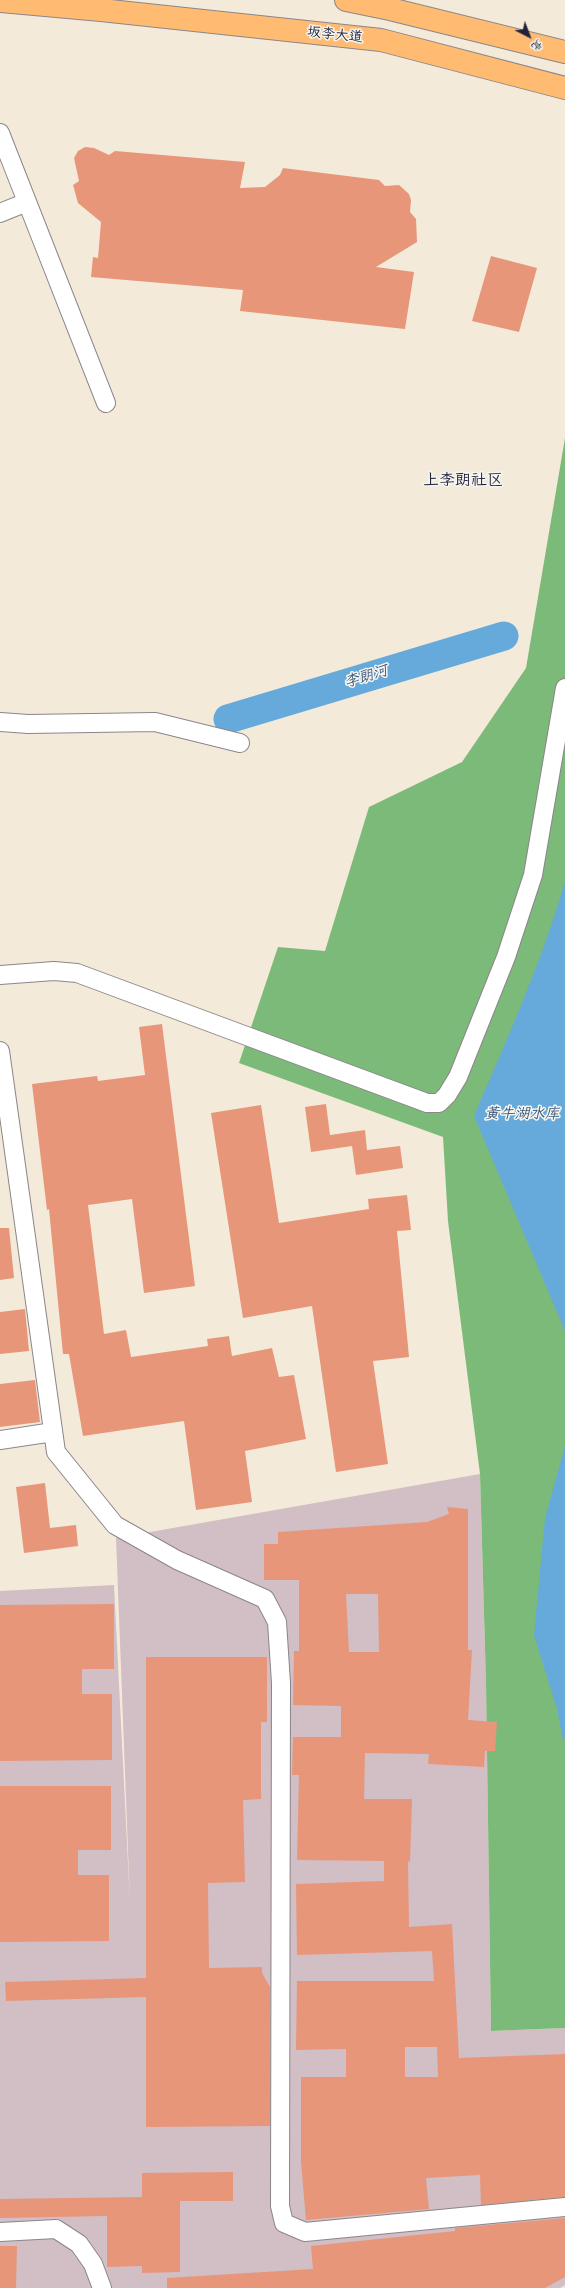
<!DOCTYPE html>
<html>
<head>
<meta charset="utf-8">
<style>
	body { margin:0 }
	#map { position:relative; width:565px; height:2288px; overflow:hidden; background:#f4ead9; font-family:"Shantell Sans","LXGW WenKai TC",sans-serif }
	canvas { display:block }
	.north { position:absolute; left:509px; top:16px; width:40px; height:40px; -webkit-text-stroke:3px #f6f6f2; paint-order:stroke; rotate:138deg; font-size:11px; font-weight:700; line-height:16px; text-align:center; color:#22223b }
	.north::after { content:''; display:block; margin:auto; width:14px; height:18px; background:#22223b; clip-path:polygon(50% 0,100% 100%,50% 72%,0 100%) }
</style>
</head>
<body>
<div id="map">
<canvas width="565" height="2288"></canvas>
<div class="north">北</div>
</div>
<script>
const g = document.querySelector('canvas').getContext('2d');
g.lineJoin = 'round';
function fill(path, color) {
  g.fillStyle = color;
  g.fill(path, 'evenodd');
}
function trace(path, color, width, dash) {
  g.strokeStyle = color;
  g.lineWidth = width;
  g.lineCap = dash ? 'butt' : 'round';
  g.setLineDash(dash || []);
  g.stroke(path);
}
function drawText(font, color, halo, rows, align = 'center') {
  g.font = font + ' "Shantell Sans","LXGW WenKai TC",sans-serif';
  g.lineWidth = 3;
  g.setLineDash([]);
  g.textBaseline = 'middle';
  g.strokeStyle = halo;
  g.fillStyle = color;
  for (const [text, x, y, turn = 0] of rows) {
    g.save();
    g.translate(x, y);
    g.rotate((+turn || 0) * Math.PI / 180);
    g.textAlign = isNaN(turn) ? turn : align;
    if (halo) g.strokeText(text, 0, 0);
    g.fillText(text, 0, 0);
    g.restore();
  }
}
const industrial = new Path2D(`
	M480 1474 486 1683 491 2031 565 2028V2285L560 2288H0V1591L114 1585 130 1903 116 1538Z`);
const forest = new Path2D(`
	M565 438V2028L491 2031 486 1683 480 1474 448 1221 443 1137 239 1063 278 947 325 951 369 807 462 762 526 668Z`);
const water = new Path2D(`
	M565 881V1331L474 1116C507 1039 542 962 565 881Z
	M565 1446V1738L563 1740 557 1709 534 1635 545 1518Z`);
const river = new Path2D(`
	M228 719 504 636`);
const building = new Path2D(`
	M85 147 94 148 109 155 115 151 245 162 240 188 265 187 280 175 283 168 379 180 385 186 399 185 409 194 411 200 410 212 416 219 417 242 376 267 414 272 405 329 240 311 243 290 91 277 93 257 98 258 101 222 78 203 73 185 79 181 74 158 78 151Z
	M491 256 537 268 519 332 472 321Z
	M162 1024 195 1286 144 1293 132 1199 88 1205 104 1334 126 1330 131 1357 208 1346 207 1339 229 1336 232 1356 272 1348 279 1377 294 1375 306 1439 245 1451 252 1502 196 1510 184 1421 83 1436 69 1354H63L49 1209 47 1210 32 1084 97 1076 98 1081 145 1075 139 1027Z
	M326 1104 330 1135 365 1130 367 1150 400 1146 403 1168 356 1175 352 1146 311 1152 305 1107Z
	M261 1105 279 1223 369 1209 368 1199 407 1195 411 1230 397 1231 409 1357 373 1361 388 1464 336 1472 312 1306 243 1318 211 1113Z
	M0 1228H9L14 1278 0 1280Z
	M25 1309 29 1351 0 1354V1312Z
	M35 1380 40 1422 0 1427V1384Z
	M45 1483 50 1528 76 1525 78 1546 24 1553 16 1487Z
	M447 1507 468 1509V1650H472L468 1720 497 1722 495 1751H485L484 1767 428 1764 429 1754 365 1753 364 1799H412L410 1862 408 1861 409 1927 452 1924 459 2058 565 2054V2197L481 2205 480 2175 426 2178 429 2209 306 2220 301 2162V2077H346V2049L296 2050 297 1981H434L432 1951 297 1955 296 1884 384 1881V1861L297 1860 299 1775H292L293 1737H341V1706L293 1705 294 1651H299V1580H264V1544H278V1532L427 1522 449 1514ZM346 1594H378L379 1652H349ZM405 2047H437L438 2077H405Z
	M114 1604V1669H82V1694H112V1760L0 1761V1605Z
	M146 1657H267V1722H261V1799L243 1800 245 1882 208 1883 209 1968 262 1967V1973L270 1987V2126L146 2127V1997L6 2001 5 1982 146 1978Z
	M0 1786H111V1850H78V1875H109V1941L0 1942Z
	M233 2172V2201H180V2272L142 2273V2266L107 2267V2216L0 2218V2199L142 2197V2173Z
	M565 2218V2277L545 2288H167V2278L313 2269 311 2246 455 2231V2228Z
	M0 2246H17L16 2288H0Z`);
const minor = new Path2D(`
	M0 133 106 403
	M0 213 27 202
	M0 722 28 724 155 722 240 743
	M0 975 54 971 77 973 427 1103H439L447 1095 458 1077 506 957 533 875 565 688
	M0 1051 56 1452 115 1525 177 1560 265 1599 277 1622 281 1683 280 2206 284 2223 305 2232 565 2207
	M0 1440 53 1432
	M0 2232 56 2229 79 2244 93 2264 102 2288`);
const major = new Path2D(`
	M346 0 390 9 565 52
	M0 1 101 10 381 40 565 88`);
const streetNames = [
	["坂李大道",335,35,6]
];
const waterNames = [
	["李朗河",366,677,-17],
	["黄牛湖水库",522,1114]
];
const quarterNames = [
	["上李朗社区",463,481]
];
fill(industrial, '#d2bec5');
fill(forest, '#7cba7a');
fill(water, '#65aadb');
trace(river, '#65aadb', 29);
fill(building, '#e79679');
trace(minor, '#8b868a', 20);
trace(major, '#8b868a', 24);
trace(minor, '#fff', 18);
trace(major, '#ffbb71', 22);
drawText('14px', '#22223b', '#f6f6f2', streetNames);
drawText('italic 15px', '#3d587b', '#f6f6f2', waterNames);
drawText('16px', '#22223b', '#f6f6f2', quarterNames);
</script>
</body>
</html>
